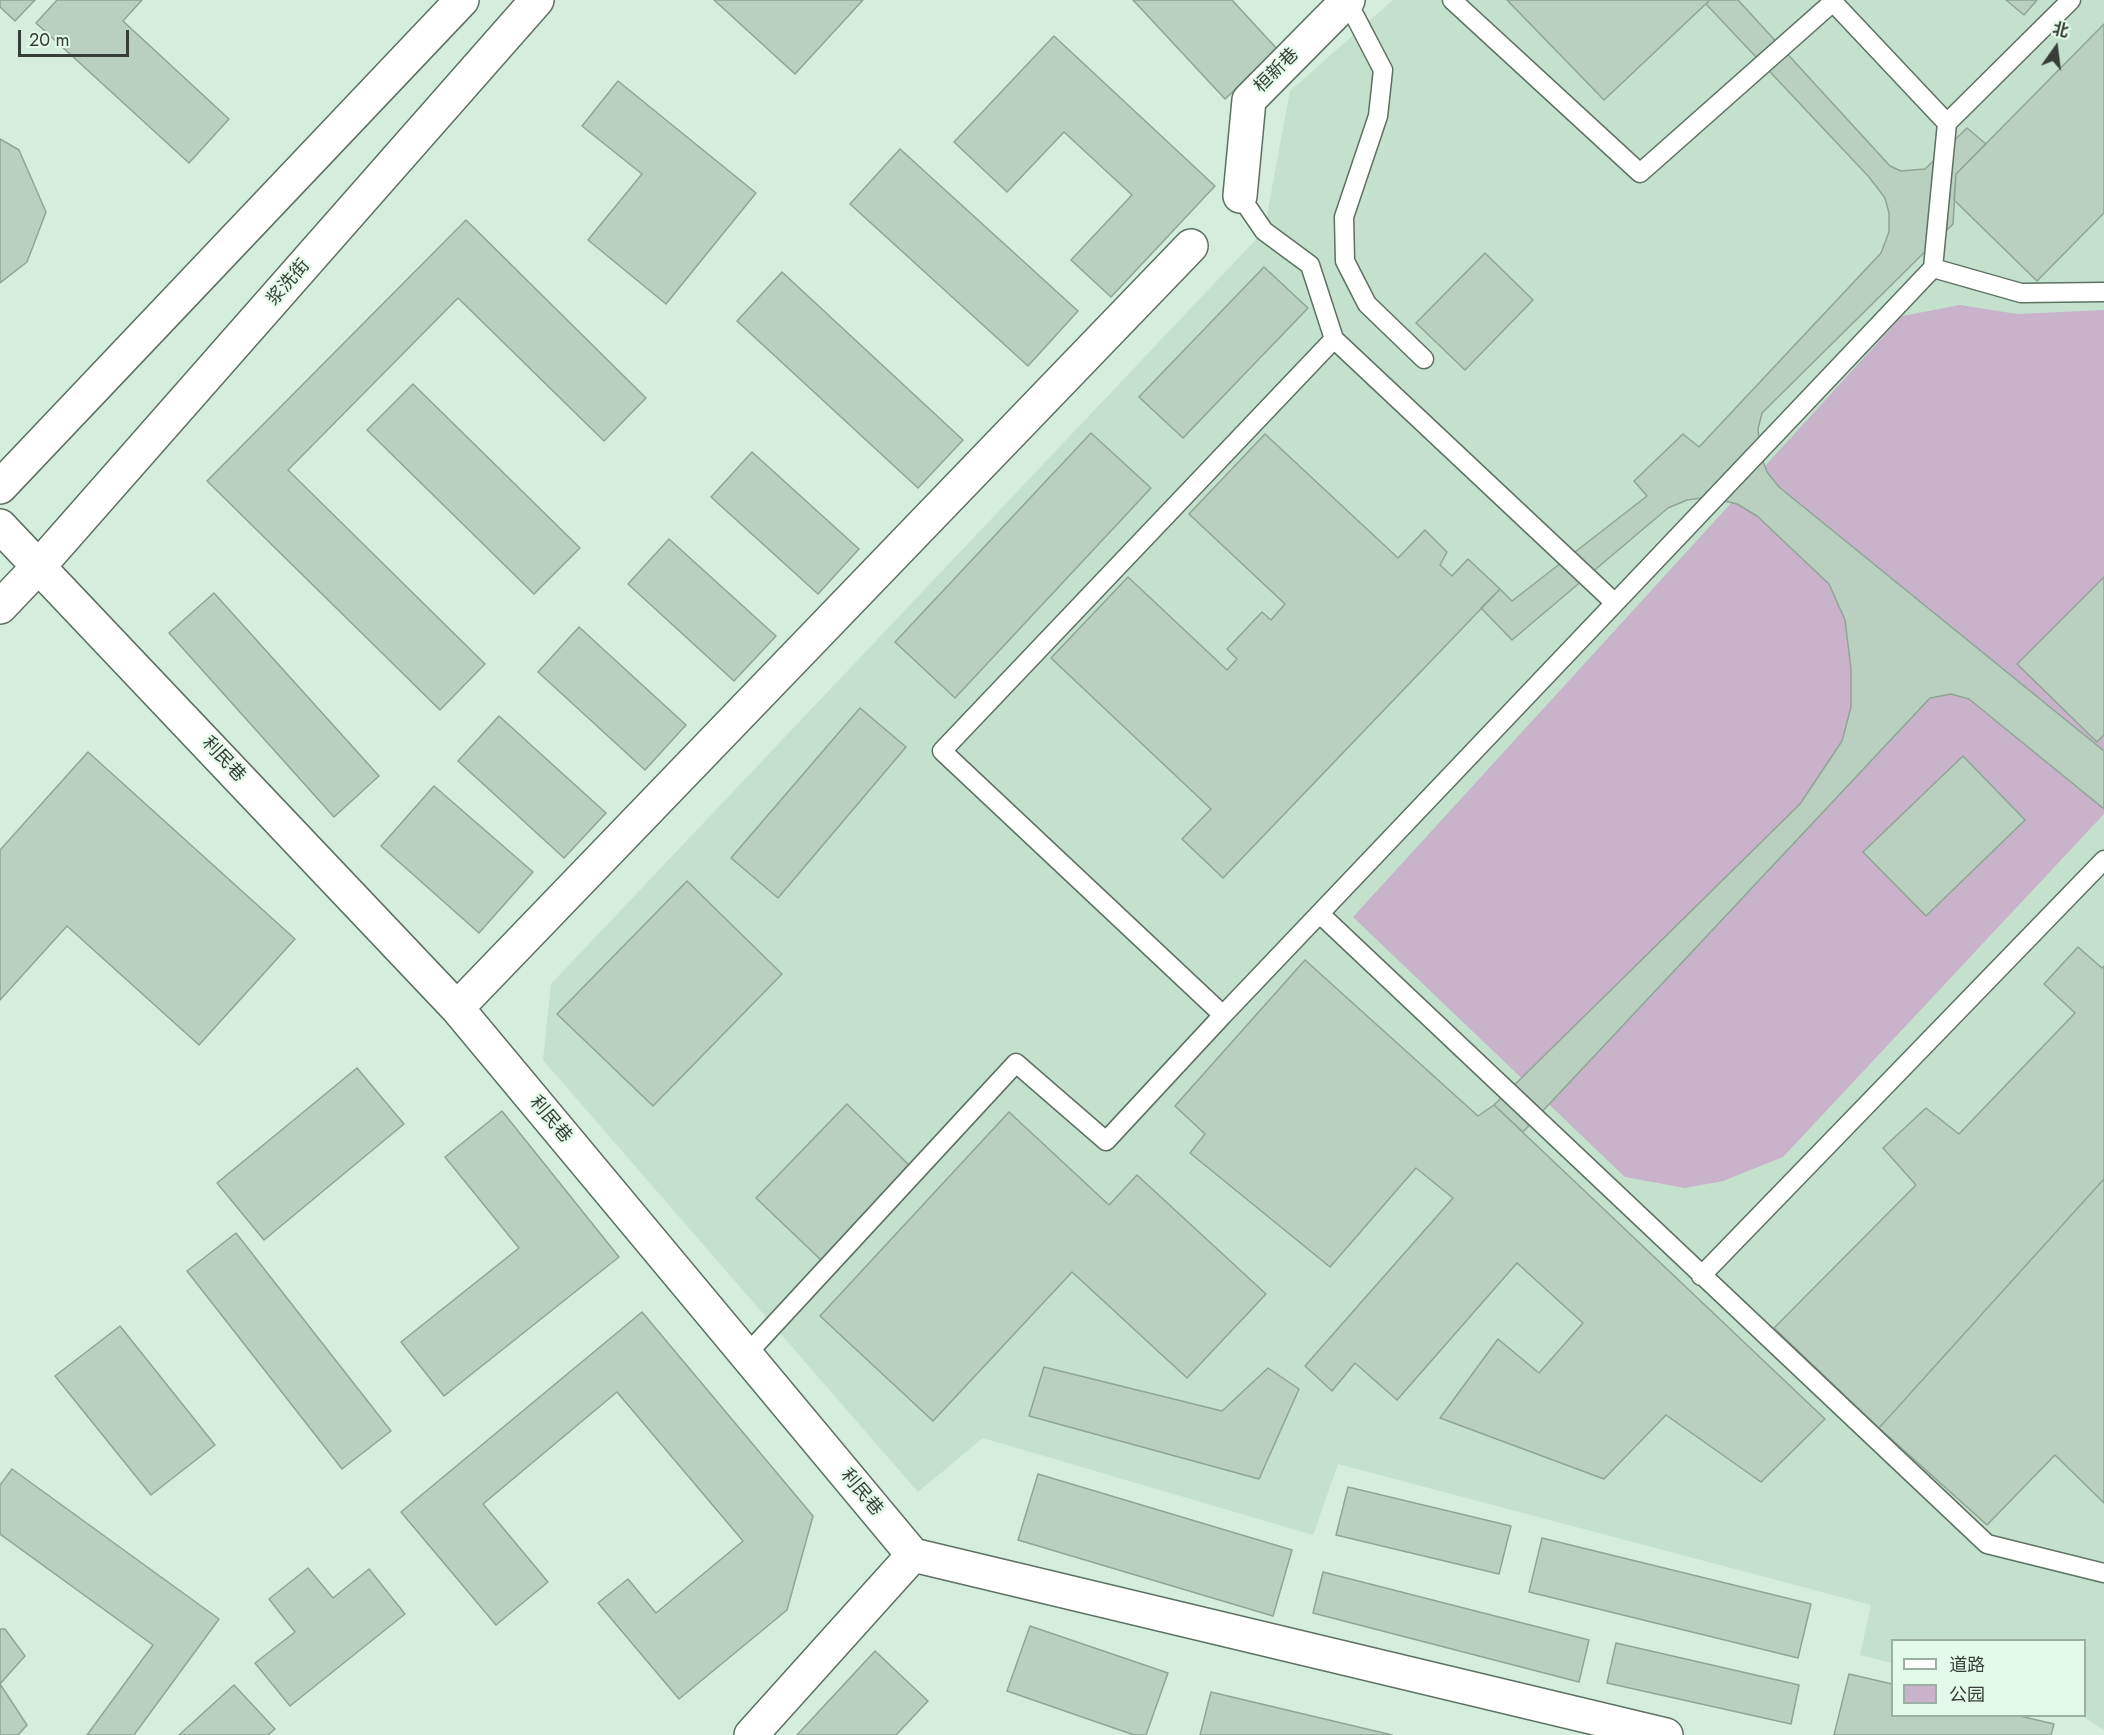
<!DOCTYPE html>
<html>
<head>
<meta charset="utf-8">
<style>
	body { margin:0 }
	#map { position:relative; width:2104px; height:1735px; overflow:hidden; background:#d5eddc; font-family:Jost,"Noto Sans SC",sans-serif }
	canvas { display:block }
	.legend { position:absolute; left:1891px; top:1639px; width:195px; height:78px; box-sizing:border-box; background:#e3fae9; border:2px solid #9dafa2; margin:0; padding:8px 10px; list-style:none; font-size:18px; color:#353e38 }
	.legend li { display:flex; align-items:center; gap:12px; height:30px }
	.legend b { width:30px; border:2px solid #9dafa2 }
	.north { position:absolute; left:2026px; top:18px; width:60px; height:60px; -webkit-text-stroke:4px #e3fae9; paint-order:stroke; rotate:14deg; font-size:16px; font-weight:700; line-height:24px; text-align:center; color:#353e38 }
	.north::after { content:''; display:block; margin:auto; width:21px; height:27px; background:#353e38; clip-path:polygon(50% 0,100% 100%,50% 72%,0 100%) }
	.scale { position:absolute; left:18px; top:30px; width:111px; height:27px; box-sizing:border-box; border:3px solid #353e38; border-top:0; padding-left:8px; font-size:18px; line-height:21px; white-space:nowrap; color:#353e38; -webkit-text-stroke:4px #e3fae9; paint-order:stroke }
</style>
</head>
<body>
<div id="map">
<canvas width="2104" height="1735"></canvas>
<ul class="legend">
<li><b style="height:8px;background:#fff"></b>道路</li>
<li><b style="height:16px;background:#c9b3cb"></b>公园</li>
</ul>
<div class="north">北</div>
<div class="scale">20 m</div>
</div>
<script>
const g = document.querySelector('canvas').getContext('2d');
g.lineJoin = 'round';
function fill(path, color) {
  g.fillStyle = color;
  g.fill(path, 'evenodd');
}
function trace(path, color, width, dash) {
  g.strokeStyle = color;
  g.lineWidth = width;
  g.lineCap = dash ? 'butt' : 'round';
  g.setLineDash(dash || []);
  g.stroke(path);
}
function drawText(font, color, halo, rows, align = 'center') {
  g.font = font + ' Jost,"Noto Sans SC",sans-serif';
  g.lineWidth = 4.5;
  g.setLineDash([]);
  g.textBaseline = 'middle';
  g.strokeStyle = halo;
  g.fillStyle = color;
  for (const [text, x, y, turn = 0] of rows) {
    g.save();
    g.translate(x, y);
    g.rotate((+turn || 0) * Math.PI / 180);
    g.textAlign = isNaN(turn) ? turn : align;
    if (halo) g.strokeText(text, 0, 0);
    g.fillText(text, 0, 0);
    g.restore();
  }
}
const built = new Path2D(`
	M1393 0H2104V1730L2082 1716H2084V1640H1892V1663L1860 1655 1871 1605 1338 1464 1313 1535 983 1438 918 1492 543 1060 551 984 1264 231 1290 91Z`);
const green = new Path2D(`
	M1960 305 2017 314 2104 310V814L1783 1157 1723 1181 1685 1188 1625 1177 1353 917 1902 316Z`);
const building = new Path2D(`
	M0 0H35L15 21 0 7Z
	M57 0H142L123 21 229 119 189 163 36 23Z
	M714 0H863L795 74Z
	M1133 0H1232L1278 50 1225 99Z
	M1507 0H1710L1604 100Z
	M1710 0H1738L1890 166 1901 171 1925 169 1967 128 1986 144 1956 174 1953 224 1762 413 1758 429 1761 456 1767 472 1779 487 2104 751V809L1969 699 1951 694 1930 698 1523 1132 1494 1105 1800 804 1842 741 1851 707V669L1845 620 1829 584 1757 516 1737 504 1708 497 1687 500 1668 508 1512 640 1481 608 1500 589 1512 601 1647 496 1634 481 1683 434 1699 447 1881 253 1889 232V213L1885 198 1869 177 1706 4Z
	M2006 0H2037L2024 15Z
	M2104 24V213L2037 281 1954 200 1956 174Z
	M1054 36 1215 186 1111 297 1071 260 1132 195 1064 132 1007 192 954 142Z
	M618 81 756 193 666 304 588 240 642 174 582 126Z
	M0 139 19 150 46 212 27 262 0 283Z
	M900 149 1078 311 1028 366 850 204Z
	M466 220 646 398 604 441 458 298 288 470 485 664 440 710 207 481Z
	M1485 253 1533 300 1465 370 1416 323Z
	M1264 267 1308 308 1183 438 1139 397Z
	M782 272 963 440 918 488 737 321Z
	M413 384 580 548 534 594 367 430Z
	M1091 433 1151 488 955 698 895 642Z
	M1265 434 1398 558 1425 530 1447 552 1440 565 1452 576 1468 559 1500 589 1223 878 1182 839 1211 809 1051 658 1128 577 1227 670 1237 659 1227 649 1262 612 1271 620 1285 604 1189 514Z
	M752 452 859 549 818 594 711 497Z
	M669 539 776 636 734 681 628 584Z
	M2104 577V735L2097 742 2017 664Z
	M214 593 379 776 334 817 169 633Z
	M579 627 686 725 645 770 538 672Z
	M860 708 906 747 778 898 731 858Z
	M499 716 606 813 564 858 458 761Z
	M88 752 295 939 199 1045 67 926 0 1000V850Z
	M1963 756 2025 820 1926 916 1863 852Z
	M434 786 533 872 479 933 381 846Z
	M687 881 782 974 653 1106 557 1014Z
	M2078 947 2102 968 2104 966V1179L1879 1428 1774 1328 1916 1185 1883 1148 1926 1108 1959 1134 2075 1013 2044 984Z
	M1305 960 1478 1116 1494 1105 1825 1419 1761 1482 1666 1415 1604 1479 1440 1418 1498 1339 1539 1373 1583 1323 1517 1263 1397 1400 1355 1363 1332 1391 1305 1366 1453 1198 1416 1168 1330 1267 1190 1153 1205 1134 1175 1106Z
	M357 1068 404 1124 264 1240 217 1183Z
	M847 1104 911 1167 821 1260 756 1198Z
	M502 1111 619 1257 444 1396 401 1342 519 1248 445 1157Z
	M1009 1112 1109 1205 1137 1175 1266 1294 1187 1378 1072 1272 933 1421 820 1316Z
	M2104 1179V1503L2055 1455 1987 1525 1879 1428Z
	M236 1233 391 1431 342 1469 187 1271Z
	M642 1312 813 1516 787 1610 679 1699 598 1603 628 1579 656 1613 743 1541 617 1392 483 1504 548 1582 496 1625 401 1512Z
	M120 1326 215 1445 151 1495 55 1376Z
	M1044 1367 1222 1411 1268 1368 1299 1389 1259 1479 1029 1416Z
	M12 1469 219 1619 134 1735H87L153 1645 0 1534V1485Z
	M1038 1474 1292 1550 1273 1616 1018 1540Z
	M1348 1487 1511 1526 1499 1574 1336 1535Z
	M1542 1538 1811 1604 1798 1658 1529 1592Z
	M308 1568 333 1598 369 1569 405 1614 290 1706 255 1663 295 1632 269 1599Z
	M1323 1572 1589 1640 1579 1682 1313 1613Z
	M1030 1626 1168 1673 1146 1735H1134L1007 1691Z
	M0 1629H5L25 1656 0 1684 27 1725 18 1735H0Z
	M1616 1643 1799 1685 1791 1724 1607 1683Z
	M875 1651 928 1701 896 1735H797Z
	M1849 1674 1892 1684V1716H2020L2054 1724 2051 1735H1834Z
	M234 1685 275 1729 268 1735H179Z
	M1211 1692 1392 1735H1200Z`);
const lane = new Path2D(`
	M1452 0 1640 173 1833 2 1947 123
	M1347 1 1383 70 1378 116 1344 217 1345 261 1367 304 1424 359
	M1240 196 1264 231 1310 265 1334 339
	M1933 268 2021 293 2104 292
	M1615 603 1223 1015 942 751 1334 339 1615 603 1933 268 1947 123 2071 0
	M1320 914 1987 1544 2104 1573
	M1701 1276 2104 860
	M746 1355 1016 1063 1106 1141 1223 1015`);
const street = new Path2D(`
	M1240 196 1249 100 1348 0
	M0 526 457 1008 913 1555 751 1735
	M457 1008 1191 246
	M913 1555 1666 1735`);
const primary = new Path2D(`
	M0 487 462 0
	M0 607 40 565 537 0`);
const streetNames = [
	["桓新巷",1277,71,-45],
	["浆洗街",289,283,-49],
	["利民巷",223,760,47],
	["利民巷",550,1120,50],
	["利民巷",861,1493,50]
];
fill(built, '#c3e1cc');
fill(green, '#c9b3cb');
fill(building, '#b9cfbf');
trace(building, '#8fa595', 1.5);
trace(lane, '#5d7163', 21);
trace(street, '#5d7163', 36);
trace(primary, '#5d7163', 36);
trace(lane, '#fff', 18);
trace(street, '#fff', 33);
trace(primary, '#fff', 33);
drawText('18px', '#353e38', '#e3fae9', streetNames);
</script>
</body>
</html>
